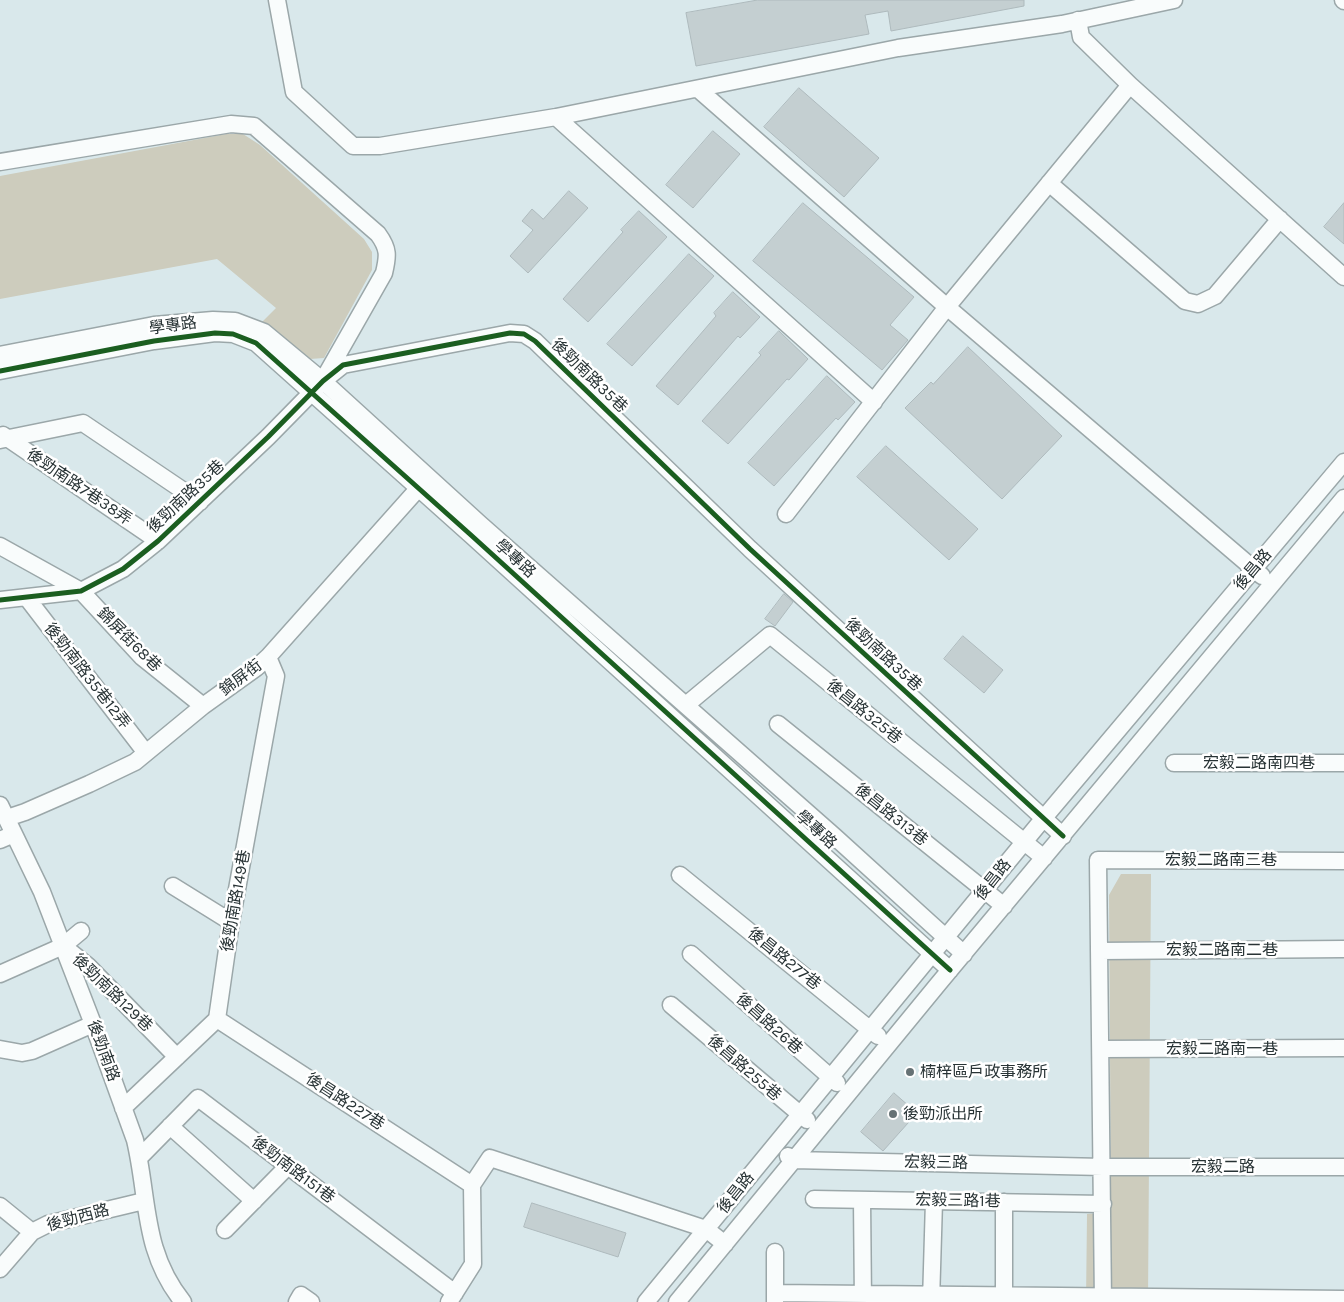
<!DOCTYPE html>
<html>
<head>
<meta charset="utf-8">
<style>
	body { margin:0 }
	canvas { display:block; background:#d9e8eb }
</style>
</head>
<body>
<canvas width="1344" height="1302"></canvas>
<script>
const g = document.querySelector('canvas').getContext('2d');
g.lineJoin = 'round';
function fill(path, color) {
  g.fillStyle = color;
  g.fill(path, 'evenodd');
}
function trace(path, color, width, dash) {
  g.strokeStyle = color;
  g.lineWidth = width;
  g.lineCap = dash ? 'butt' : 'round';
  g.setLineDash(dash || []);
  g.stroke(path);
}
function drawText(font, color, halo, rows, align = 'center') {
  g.font = font + ' Karla,"Noto Sans TC",sans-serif';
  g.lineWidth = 5;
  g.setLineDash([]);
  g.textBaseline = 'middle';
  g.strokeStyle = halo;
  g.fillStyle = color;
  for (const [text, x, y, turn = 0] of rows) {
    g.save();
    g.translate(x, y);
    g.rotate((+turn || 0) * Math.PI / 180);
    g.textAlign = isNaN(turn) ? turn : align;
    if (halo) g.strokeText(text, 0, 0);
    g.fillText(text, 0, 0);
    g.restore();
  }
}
const green = new Path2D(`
	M226 134H243L260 145 364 239 372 252V270L324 358 310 359 262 322 276 308 217 259 0 299V176Z
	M1121 874H1151L1148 1302H1086L1087 1214 1111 1212 1109 895Z`);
const building = new Path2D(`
	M758 0H1024V6L891 31 888 11 865 15 869 34 696 66 686 13Z
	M799 88 879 158 844 197 764 127Z
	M713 131 740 154 693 208 666 185Z
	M569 191 588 208 528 273 510 256 533 230 522 221 532 209 543 219Z
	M803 203 914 297 890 325 908 340 882 370 753 261Z
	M1344 203V244L1324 227Z
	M639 211 667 237 588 322 563 299 623 232 621 230Z
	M689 254 714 276 632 366 607 344Z
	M733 292 760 317 740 338 738 336 678 405 656 386 716 316 714 313Z
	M779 331 808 359 789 380 787 379 728 444 702 421 761 355 759 353Z
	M968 347 1062 436 1002 499 905 408 931 382 933 384Z
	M827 376 855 402 838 420 836 418 774 486 748 463Z
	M886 446 978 529 949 560 857 477Z
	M784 594 793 602 775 626 765 619Z
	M963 636 1003 670 984 693 944 659Z
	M894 1093 917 1113 883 1151 861 1132Z
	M532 1203 626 1233 618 1257 524 1227Z`);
const minor = new Path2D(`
	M277 0 294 92 353 146H380L556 117 898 48 1062 24 1174 0
	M1343 0 1344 1
	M1078 20 1081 37 1130 85
	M698 89 947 307 1262 576
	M556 117 874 402
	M0 162 231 124 254 126 378 234C389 249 388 256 384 273L326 375
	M1049 183 1185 301 1198 304 1215 296 1280 219
	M0 355 154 325 213 320 235 321 264 332 323 381 480 524 834 836 964 954
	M0 371 154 341 215 333 233 334 256 343 472 536 950 970
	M3 435 158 541
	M0 440 83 423 200 502
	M786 514 947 307 1130 85 1344 277
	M0 546 81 591 142 657 203 706
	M27 598 146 753
	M0 600 81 591 123 569 158 541 268 437 323 381 343 365 510 333 524 334 535 341 750 549 1063 836
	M686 705 770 635 1044 858
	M778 724 1004 906
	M1174 763H1344
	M0 805 42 892 93 1024 135 1140C149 1199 142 1251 183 1302
	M7 818 25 812 89 784 135 762 203 706 256 668 268 657 425 481
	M0 840 14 834
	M680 875 878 1036
	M173 886 231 922
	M63 946 88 966 177 1057
	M1100 951 1344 949
	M691 954 837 1083
	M0 974 63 946 81 931
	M671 1005 807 1120
	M217 1019 472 1185 473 1264 449 1302
	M0 1049 22 1053 32 1051 93 1024
	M1101 1049 1344 1048
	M123 1108 217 1019 231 922 276 676 268 657
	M170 1126 254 1201
	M788 1156 793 1160 1103 1167H1344
	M139 1158 198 1098 455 1293
	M472 1185 490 1158 706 1229 725 1244
	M814 1199 1103 1204
	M862 1200 863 1302
	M1004 1202V1302
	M0 1206 32 1232
	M225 1230 288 1166
	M0 1269 32 1232 48 1224 144 1201
	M775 1293 1344 1299
	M297 1302 301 1295 311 1302
	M646 1302 1043 819 1344 462
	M677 1302 939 983 1344 498
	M775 1302V1252
	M931 1302 934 1201
	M1103 1302 1098 860 1344 861`);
const cycleway = new Path2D(`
	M0 371 154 341 215 333 233 334 256 343 472 536 950 970
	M0 600 81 591 123 569 158 541 268 437 323 381 343 365 510 333 524 334 535 341 750 549 1063 836`);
const markers = [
	[910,1072,5,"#667275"],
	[893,1114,5,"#667275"]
];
const streetNames = [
	["學專路",173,326,-8],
	["後勁南路35巷",589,376,44],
	["後勁南路7巷38弄",79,487,34],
	["後勁南路35巷",186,497,-43],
	["學專路",515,559,42],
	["後昌路",1253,570,-50],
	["錦屏街68巷",129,640,45],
	["後勁南路35巷",883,655,43],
	["後勁南路35巷12弄",87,676,52],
	["錦屏街",241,678,-37],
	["後昌路325巷",864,712,39],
	["宏毅二路南四巷",1259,763],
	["後昌路313巷",891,815,39],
	["學專路",816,830,42],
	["宏毅二路南三巷",1221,860],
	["後昌路",993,880,-51],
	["後勁南路149巷",236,901,-80],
	["宏毅二路南二巷",1222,950],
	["後昌路277巷",784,959,39],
	["後勁南路129巷",112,993,44],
	["後昌路26巷",769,1024,42],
	["宏毅二路南一巷",1222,1049],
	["後勁南路",103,1051,70],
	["後昌路255巷",744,1068,41],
	["後昌路227巷",345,1102,33],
	["宏毅三路",936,1163,1],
	["宏毅二路",1223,1167],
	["後勁南路151巷",293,1170,37],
	["後昌路",736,1193,-51],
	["宏毅三路1巷",958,1201,1],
	["後勁西路",78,1218,-15]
];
const poiNames = [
	["楠梓區戶政事務所",920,1072],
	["後勁派出所",903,1114]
];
fill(green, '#cdccbd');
fill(building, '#c4cfd1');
trace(building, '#aebabd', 1);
trace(minor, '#9ba7a9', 19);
trace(minor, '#f9fcfc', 16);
trace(cycleway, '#1b5e20', 5);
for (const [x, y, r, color] of markers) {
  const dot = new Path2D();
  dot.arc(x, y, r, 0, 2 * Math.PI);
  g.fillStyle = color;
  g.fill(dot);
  trace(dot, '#fff', 2);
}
drawText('16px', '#283335', '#fff', streetNames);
drawText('16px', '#283335', '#fff', poiNames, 'left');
</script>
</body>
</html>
